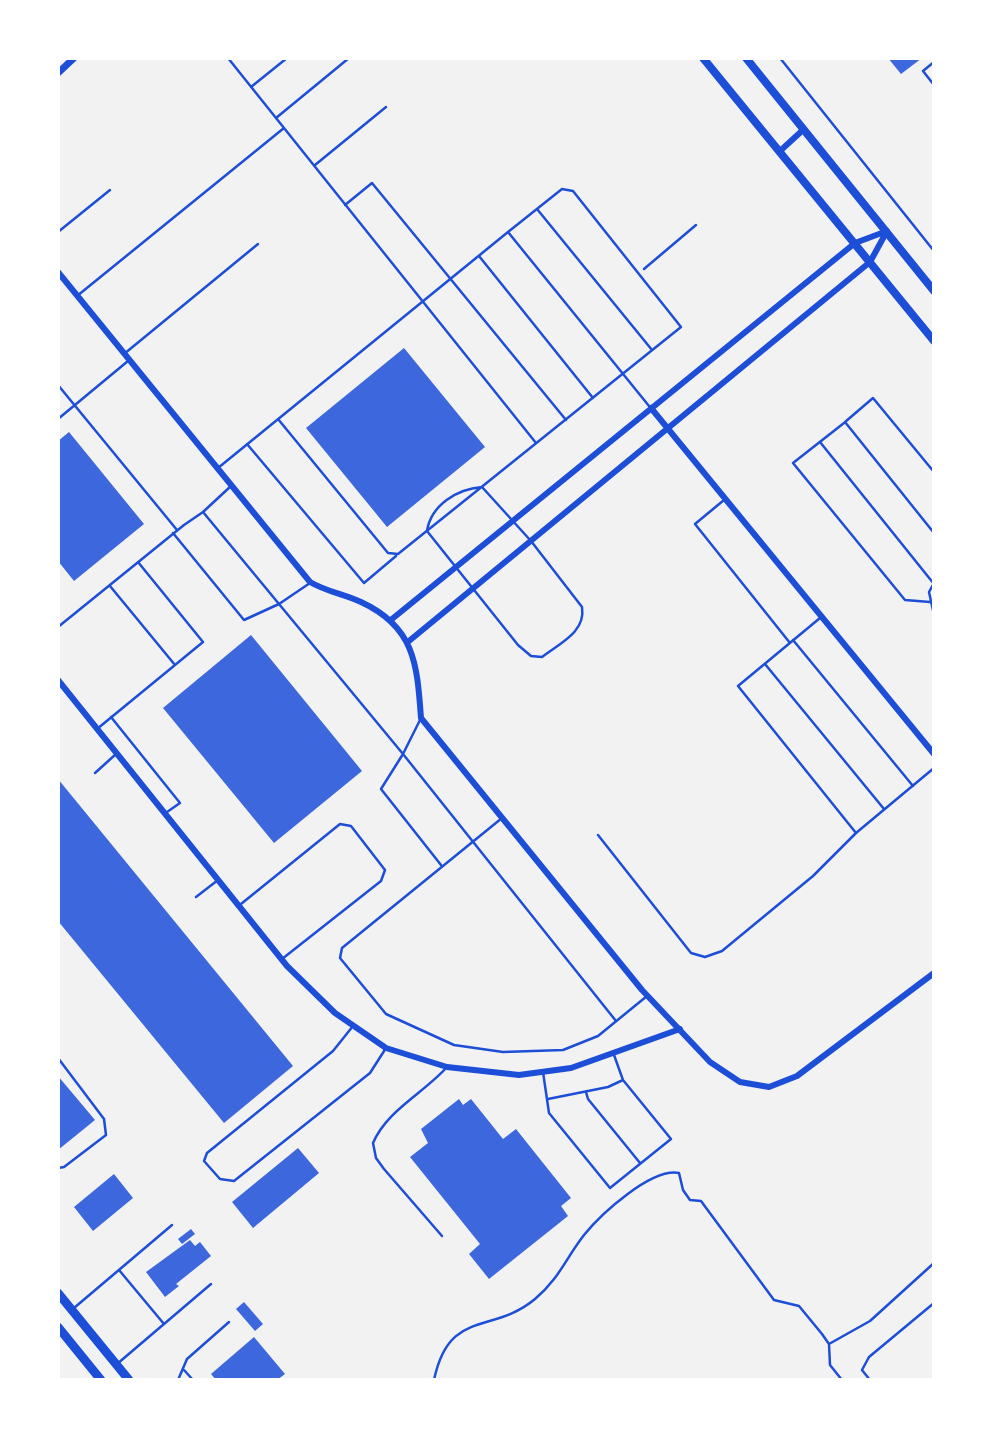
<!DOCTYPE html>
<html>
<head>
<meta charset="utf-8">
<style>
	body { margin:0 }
	#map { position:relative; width:992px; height:1438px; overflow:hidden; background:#f2f2f2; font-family:"Space Grotesk",sans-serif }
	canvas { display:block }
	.frame { position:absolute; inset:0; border:60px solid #fff; pointer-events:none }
</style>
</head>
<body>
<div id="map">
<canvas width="992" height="1438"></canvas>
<div class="frame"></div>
</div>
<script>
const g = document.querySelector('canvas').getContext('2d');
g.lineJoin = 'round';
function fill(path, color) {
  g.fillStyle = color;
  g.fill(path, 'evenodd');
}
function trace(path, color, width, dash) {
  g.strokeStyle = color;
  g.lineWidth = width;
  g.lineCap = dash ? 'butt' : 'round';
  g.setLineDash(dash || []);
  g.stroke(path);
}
const building = new Path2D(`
	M888 58H922L901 74Z
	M404 348 485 447 387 527 306 428Z
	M69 432 144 524 74 581 58 561V441Z
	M251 635 362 771 274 843 163 708Z
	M58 779 293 1066 224 1123 58 921Z
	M58 1076 95 1120 58 1150Z
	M459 1099 463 1105 471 1099 503 1139 516 1129 571 1198 561 1206 568 1216 489 1279 469 1254 480 1244 410 1157 428 1143 421 1129Z
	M298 1148 319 1173 253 1228 232 1202Z
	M114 1174 133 1198 93 1231 74 1207Z
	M191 1229 195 1234 182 1244 178 1239Z
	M190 1240 195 1246 200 1242 211 1256 176 1284 179 1286 165 1297 146 1272Z
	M244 1302 263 1324 255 1331 236 1309Z
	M254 1337 285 1374 277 1380H216L211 1374Z`);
const path = new Path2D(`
	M780 58 934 251
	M934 62 923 71 934 85
	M644 269 696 225
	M829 1344 870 1321 934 1263
	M434 1380C449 1308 492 1335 535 1299 559 1279 566 1258 584 1235 601 1214 651 1168 679 1173L683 1190 690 1200 701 1201 774 1300 799 1306 822 1334 829 1344 830 1365 842 1380`);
const service = new Path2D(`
	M228 58 536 443
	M251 87 287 58
	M276 118 349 58
	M315 165 386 107
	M345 205 372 183 566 420
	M537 209 652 350
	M58 232 110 190
	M479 256 593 398
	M77 296 284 128
	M124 354 258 244
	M58 385 177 530
	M58 419 128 361
	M278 419 388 553 398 554 681 327 573 191 562 189 508 232
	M844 423 793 463 905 600 930 602
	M820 442 934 584
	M247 444 364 583 396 556
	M218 468 508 232 649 406
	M934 472 873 398 845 422 934 533
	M482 487 531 541 582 607C586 632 560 643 542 657L531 656 518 645 427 531C431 505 457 489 482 487Z
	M724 500 695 524 790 643
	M203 512 231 486
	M138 562 203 642 175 665
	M310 583 279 604 403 754 421 718
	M934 583 929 592 934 615
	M820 618 738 686 856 833 934 768
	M58 627 184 525 203 512 279 604 244 620 173 533
	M793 640 913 786
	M765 664 884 809
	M111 717 180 803 167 812
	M97 729 175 665 110 586
	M95 773 116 754
	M502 818 342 948 340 958 386 1014 454 1045 503 1052 563 1050 598 1036 647 996
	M598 835 691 953 705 957 722 951 813 876 856 833
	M441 865 381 789 403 754 616 1021
	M196 897 218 880
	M241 904 340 824 351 826 385 870 381 881 282 959
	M353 1026 333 1051 207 1153 204 1161 220 1179 234 1181 370 1073 386 1048
	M58 1058 104 1119 106 1135 64 1167 58 1168
	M543 1072 549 1113 610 1188 671 1139 623 1080 614 1055
	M586 1092 588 1099 640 1163
	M548 1099 608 1087 623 1080
	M442 1236 384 1169 376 1158 373 1143C387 1110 424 1093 447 1067
	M119 1270 164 1324
	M74 1308 172 1225
	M117 1364 211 1284
	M184 1370 193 1380
	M178 1380 187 1359 229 1322
	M870 1380 862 1370 869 1357 934 1303`);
const minor = new Path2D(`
	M780 151 804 129
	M58 272 310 582C327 592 344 594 361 602 415 627 417 664 421 718L642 990 710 1062 740 1082 769 1087 797 1076 934 973
	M651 408 934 754
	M392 619 855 243 887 231 870 262 409 641
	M58 680 287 966 335 1013 386 1048 447 1067 519 1075 571 1068 680 1029`);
const tertiary = new Path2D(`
	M58 73 74 58`);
const secondary = new Path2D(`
	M703 58 934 341
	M746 58 934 291`);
const primary = new Path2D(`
	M58 1293 129 1380
	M58 1327 101 1380`);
fill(building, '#3d67dc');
trace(path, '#1d4ed8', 2.5);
trace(service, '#1d4ed8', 2.5);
trace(minor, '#1d4ed8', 6);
trace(tertiary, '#1d4ed8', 7);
trace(secondary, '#1d4ed8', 8);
trace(primary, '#1d4ed8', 9);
</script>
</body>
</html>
